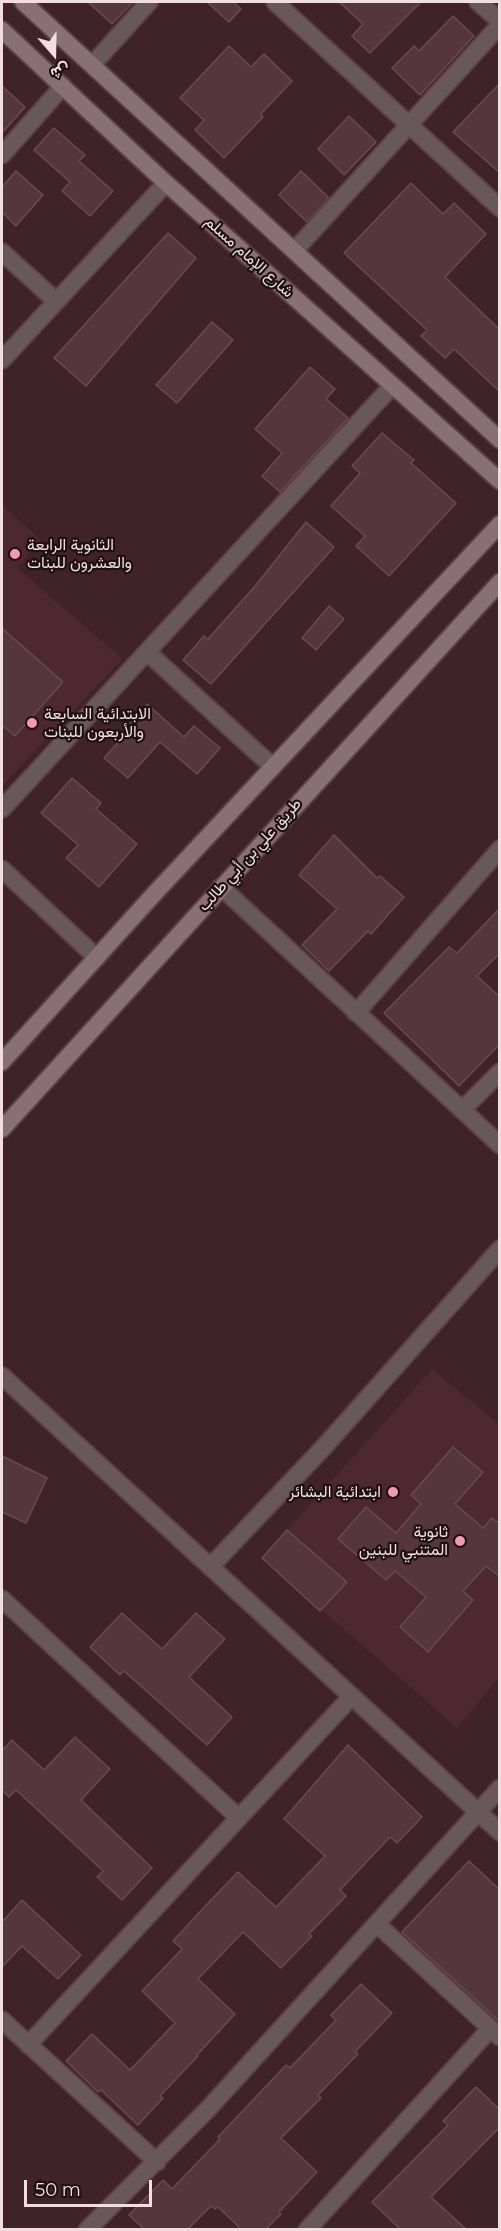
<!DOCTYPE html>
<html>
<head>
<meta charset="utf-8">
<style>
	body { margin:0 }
	#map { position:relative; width:501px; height:2231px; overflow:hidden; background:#402229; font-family:Montserrat,Vazirmatn,sans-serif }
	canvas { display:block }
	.frame { position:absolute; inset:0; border:3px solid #f2dde1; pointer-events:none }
	.north { position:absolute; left:24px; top:24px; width:60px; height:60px; -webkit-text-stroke:4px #1e1013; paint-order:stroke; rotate:160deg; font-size:16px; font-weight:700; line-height:24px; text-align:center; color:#f2dde1 }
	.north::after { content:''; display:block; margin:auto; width:21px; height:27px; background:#f2dde1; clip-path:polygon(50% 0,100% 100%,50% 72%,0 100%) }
	.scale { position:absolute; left:24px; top:2180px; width:128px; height:27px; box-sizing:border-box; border:3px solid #f2dde1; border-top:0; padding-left:8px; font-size:18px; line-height:21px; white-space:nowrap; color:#f2dde1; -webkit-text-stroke:4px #1e1013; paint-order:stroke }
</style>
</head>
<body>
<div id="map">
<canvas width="501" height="2231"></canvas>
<div class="frame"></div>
<div class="north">ش</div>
<div class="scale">50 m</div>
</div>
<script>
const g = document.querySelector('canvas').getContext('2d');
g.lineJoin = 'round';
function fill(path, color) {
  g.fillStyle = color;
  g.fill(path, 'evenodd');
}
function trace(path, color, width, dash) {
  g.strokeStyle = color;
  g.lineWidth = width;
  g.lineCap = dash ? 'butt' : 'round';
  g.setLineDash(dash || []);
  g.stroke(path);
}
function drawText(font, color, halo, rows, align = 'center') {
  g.font = font + ' Montserrat,Vazirmatn,sans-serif';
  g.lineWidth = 4.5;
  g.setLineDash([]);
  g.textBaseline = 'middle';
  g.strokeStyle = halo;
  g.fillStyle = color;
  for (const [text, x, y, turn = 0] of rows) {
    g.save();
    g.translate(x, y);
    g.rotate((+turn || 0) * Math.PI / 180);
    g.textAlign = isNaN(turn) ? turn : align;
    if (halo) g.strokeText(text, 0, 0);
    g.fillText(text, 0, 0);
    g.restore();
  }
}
const built = new Path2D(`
	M2 505 41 540 17 568 123 659 2 786Z
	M432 1369 499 1424V1678L457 1728 262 1558Z`);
const building = new Path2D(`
	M88 2H133L112 24Z
	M207 2H233L241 9 229 22Z
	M339 2H421L370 53 352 36 363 24Z
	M453 16 474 36 420 95 392 68 414 46 419 51Z
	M229 46 251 67 264 54 292 81 261 114 263 117 224 158 195 130 204 120 180 98Z
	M500 83V173L453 132Z
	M2 86 25 107 2 133Z
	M349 116 376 142 344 175 318 149Z
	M54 128 85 155 79 161 113 191 90 216 62 191 70 182 34 150Z
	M16 171 43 195 16 226 2 212V187Z
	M301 171 329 198 307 222 279 195Z
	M411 183 443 214 454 203 486 234 445 277 500 330V392L454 349 445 358 421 336 427 330 344 253Z
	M168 233 196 258 86 386 54 358Z
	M212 322 233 340 177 403 156 385Z
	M310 367 335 389 326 399 348 418 280 492 262 476 282 453 255 429Z
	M382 433 414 460 411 463 456 503 389 576 356 546 365 536 331 506 360 473 352 466Z
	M306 522 334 547 211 684 183 660 204 636 208 639 256 585Z
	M329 606 344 619 316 650 302 638Z
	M2 628 63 682 15 736 2 725Z
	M147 704 184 737 194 726 220 748 197 774 160 742 128 778 104 758 132 727 129 725Z
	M72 778 101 803 96 809 137 844 99 887 66 858 78 845 41 813Z
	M334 835 377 878 380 876 404 897 371 934 368 931 329 971 302 945 337 909 299 875Z
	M500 908V953L477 976 500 997V1044L459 1086 384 1013 449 947 457 953Z
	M453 1447 483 1472 455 1504 483 1528 492 1518 500 1524V1577L486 1566 463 1591 473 1600 428 1652 400 1627 426 1597 395 1571 386 1580 338 1539 366 1507 396 1533 421 1504 411 1495Z
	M2 1456 47 1478 26 1523 2 1512Z
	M287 1530 347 1582 320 1611 262 1558Z
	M122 1613 162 1649 196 1613 225 1639 189 1677 232 1717 207 1745 124 1671 120 1675 90 1647Z
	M75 1737 110 1769 81 1800 152 1868 122 1900 97 1877 103 1871 55 1826 16 1790 9 1797 2 1790V1751L12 1740 44 1770Z
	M348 1745 422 1817 397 1843 390 1837 340 1890 346 1896 309 1934 312 1936 281 1968 243 1932 198 1979 235 2014 197 2055 198 2056 160 2096 163 2098 138 2125 101 2090 98 2092 66 2061 92 2034 130 2070 175 2023 142 1991 182 1949 173 1941 208 1903 238 1872 276 1907 325 1856 284 1819Z
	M469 1861 500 1890V2022L402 1932Z
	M22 1900 81 1955 58 1979 22 1946 2 1967V1922Z
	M361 1984 392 2013 355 2052 358 2054 318 2095 321 2098 281 2138 317 2172 279 2212 281 2214 266 2229H241L218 2207 215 2209 211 2206 188 2229H144L129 2215 163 2180 172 2189 220 2139 218 2137 286 2065 290 2068 336 2020 331 2015Z
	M476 2087 500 2110V2127L431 2197 466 2229H400L372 2202 448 2125 443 2121Z`);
const minor = new Path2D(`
	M275 2 500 208
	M478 2 500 21
	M92 65 149 2
	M2 155 63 86
	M295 250 500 25
	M2 252 56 301
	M2 360 166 183
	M147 652 273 767
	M2 809 392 386
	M2 869 97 958
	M221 887 500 1145
	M356 1013 500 849
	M462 1110 500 1072
	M2 1376 500 1832
	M210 1567 323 1448 500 1249
	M2 1599 239 1818
	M377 1924 500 2037
	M2 2020 157 2162
	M28 2045 352 1696
	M87 2230 208 2109 500 1788
	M307 2230 490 2029`);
const secondary = new Path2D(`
	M23 2 500 440
	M2 30 166 183 500 481
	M2 1062 155 893 500 524
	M2 1129 500 582`);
const markers = [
	[15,554,6,"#f29aaf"],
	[32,723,6,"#f29aaf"],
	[393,1492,6,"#f29aaf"],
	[460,1541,6,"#f29aaf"]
];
const streetNames = [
	["شارع الإمام مسلم",249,257,42],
	["طريق علي بن أبي طالب",250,855,-48]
];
const poiNames = [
	["الثانوية الرابعة",27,545],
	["والعشرون للبنات",27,563],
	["الابتدائية السابعة",44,714],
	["والأربعون للبنات",44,732],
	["ابتدائية البشائر",381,1492,"right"],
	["ثانوية",448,1532,"right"],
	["المتنبي للبنين",448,1550,"right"]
];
fill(built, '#4d2731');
fill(building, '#56363d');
trace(building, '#6b4951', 1.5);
trace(minor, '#5c4046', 20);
trace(secondary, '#5c4046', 20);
trace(minor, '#68585b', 16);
trace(secondary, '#897075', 16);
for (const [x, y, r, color] of markers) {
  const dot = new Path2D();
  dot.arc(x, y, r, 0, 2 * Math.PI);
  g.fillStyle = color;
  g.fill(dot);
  trace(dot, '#1e1013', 2);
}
drawText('16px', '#f2dde1', '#1e1013', streetNames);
drawText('16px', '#f2dde1', '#1e1013', poiNames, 'left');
</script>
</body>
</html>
